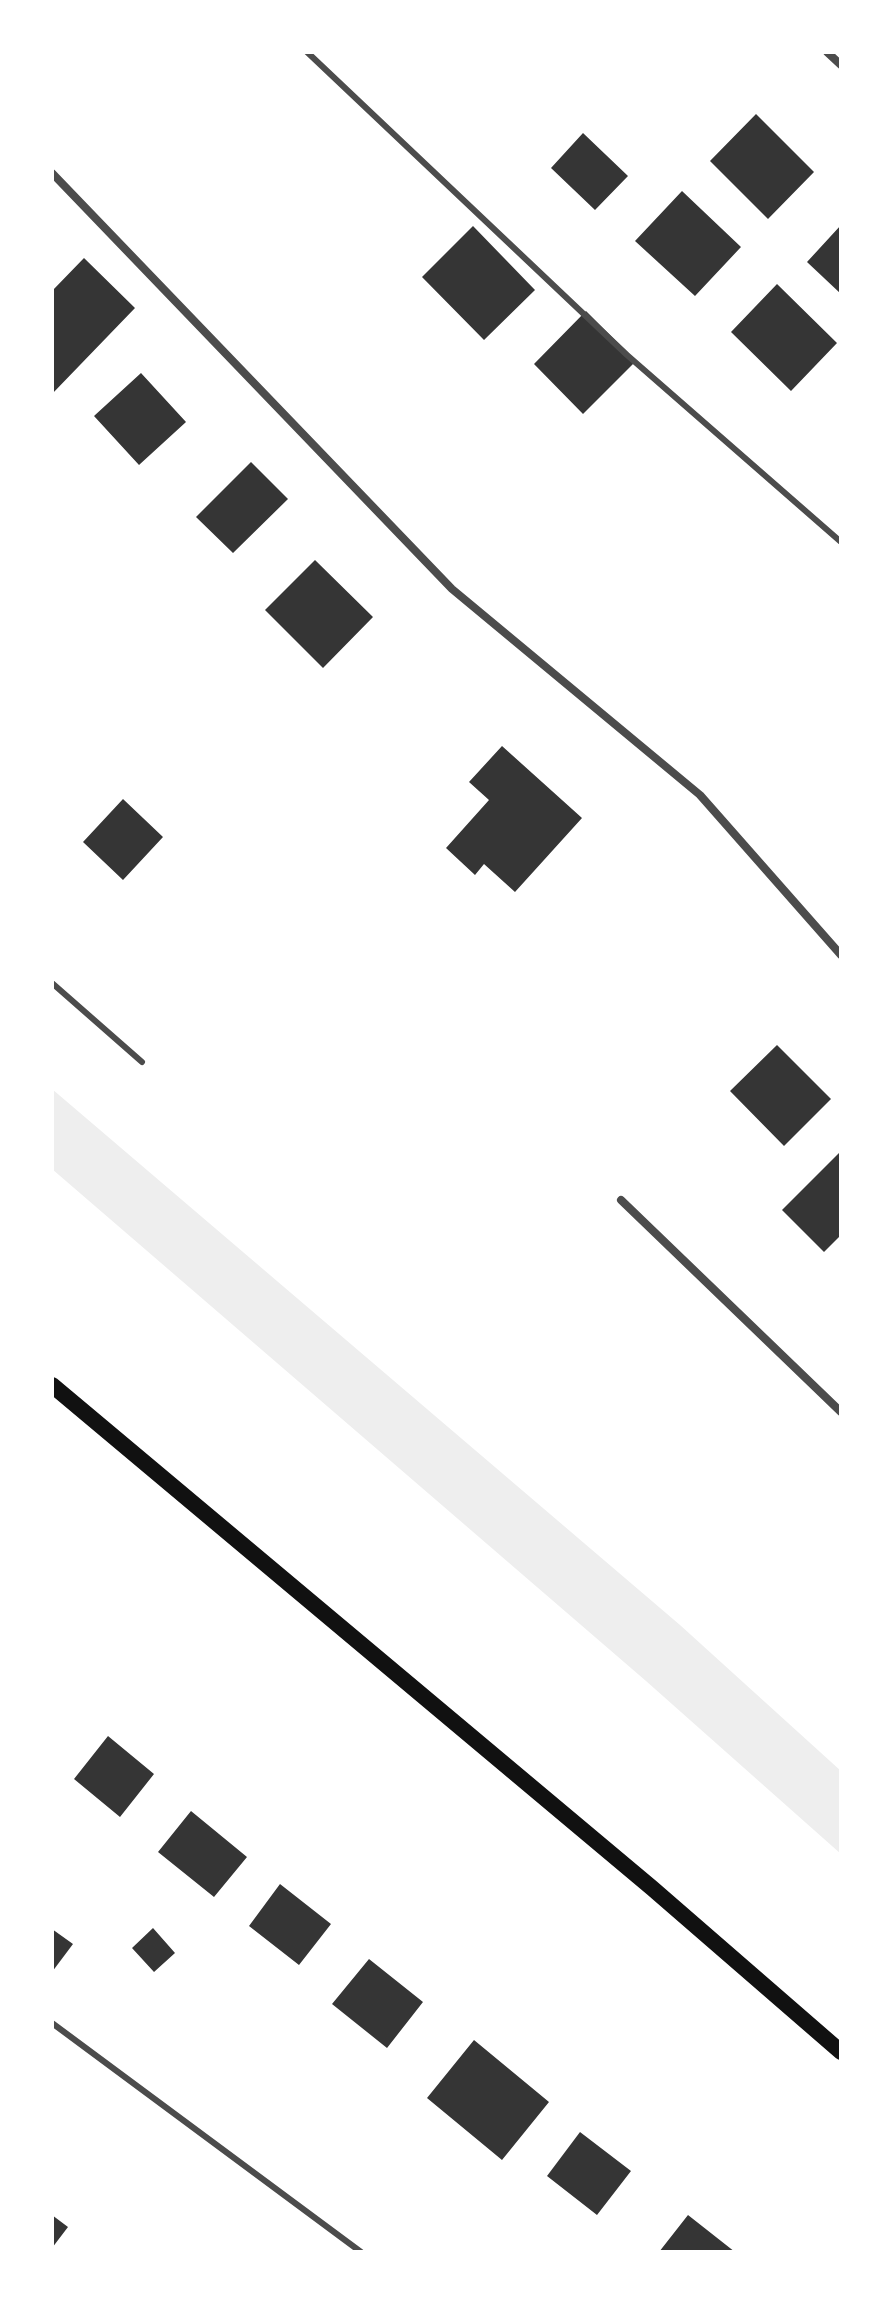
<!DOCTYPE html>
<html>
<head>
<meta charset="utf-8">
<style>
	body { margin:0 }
	#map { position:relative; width:893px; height:2304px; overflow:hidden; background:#fff; font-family:"Sofia Sans Condensed",sans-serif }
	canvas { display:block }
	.frame { position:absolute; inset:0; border:54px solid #fff; pointer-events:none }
</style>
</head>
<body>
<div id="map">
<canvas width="893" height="2304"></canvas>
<div class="frame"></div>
</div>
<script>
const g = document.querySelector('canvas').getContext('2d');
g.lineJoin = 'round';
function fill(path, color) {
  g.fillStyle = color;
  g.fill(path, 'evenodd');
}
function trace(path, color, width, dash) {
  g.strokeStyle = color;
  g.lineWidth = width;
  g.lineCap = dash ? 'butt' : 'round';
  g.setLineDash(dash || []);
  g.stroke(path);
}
const green = new Path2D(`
	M52 1089 680 1625 841 1771V1854L646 1681 52 1169Z`);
const building = new Path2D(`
	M756 114 814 172 768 219 710 161Z
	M583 133 628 176 595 210 551 168Z
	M682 191 741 247 695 296 635 241Z
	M841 225V294L807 262Z
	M473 226 535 290 484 340 422 277Z
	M84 258 135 308 52 394V291Z
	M777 284 837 343 791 391 731 332Z
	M586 311 636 361 583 414 534 364Z
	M141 373 186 422 139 465 94 416Z
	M251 462 288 499 233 553 196 517Z
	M315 560 373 617 323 668 265 610Z
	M502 746 582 818 515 892 484 864 475 875 446 848 489 800 469 782Z
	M123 799 163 837 123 880 83 842Z
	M777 1045 831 1099 784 1146 730 1091Z
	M841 1151V1235L824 1252 782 1210Z
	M108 1736 154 1774 120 1817 74 1779Z
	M191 1811 247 1857 214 1897 158 1852Z
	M280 1884 331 1924 299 1965 249 1926Z
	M153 1928 175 1953 154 1972 132 1948Z
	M52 1929 73 1944 52 1972Z
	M369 1959 423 2002 387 2048 332 2004Z
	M474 2040 549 2102 502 2160 427 2098Z
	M580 2132 631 2171 597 2215 547 2176Z
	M52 2215 68 2227 52 2248Z
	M688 2215 735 2252H659Z`);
const service = new Path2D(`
	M307 52 627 355 841 542
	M52 983 142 1062
	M52 2023 361 2252`);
const minor = new Path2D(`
	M827 52 841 65
	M52 173 452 589 700 795 841 955
	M621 1200 841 1412`);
const secondary = new Path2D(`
	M52 1385 652 1888 841 2052`);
fill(green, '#eee');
fill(building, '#353535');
trace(service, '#4c4c4c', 6);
trace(minor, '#4c4c4c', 8);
trace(secondary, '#111', 16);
</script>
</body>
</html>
